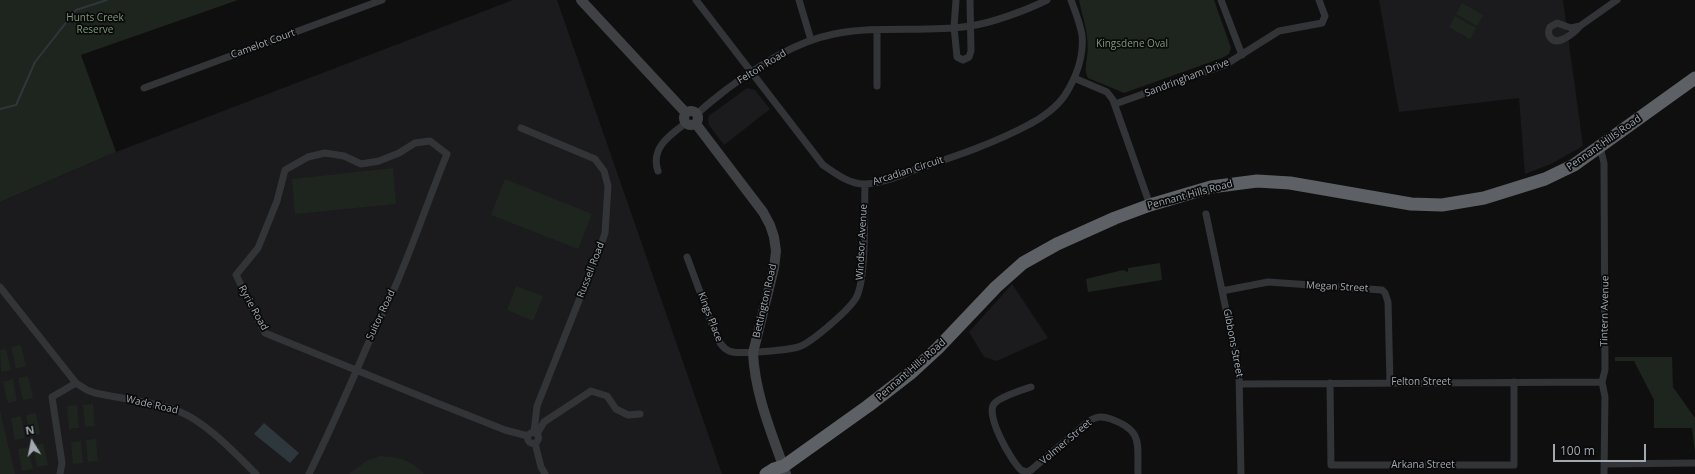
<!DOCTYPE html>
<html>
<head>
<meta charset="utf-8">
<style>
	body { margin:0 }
	#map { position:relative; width:1695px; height:474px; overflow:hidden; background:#0f0f10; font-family:"Open Sans",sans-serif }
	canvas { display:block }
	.north { position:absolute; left:12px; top:422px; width:40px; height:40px; -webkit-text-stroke:3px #0a0a0b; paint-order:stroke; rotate:350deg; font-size:11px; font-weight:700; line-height:16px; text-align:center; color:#a1a8b0 }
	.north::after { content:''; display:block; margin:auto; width:14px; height:18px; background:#a1a8b0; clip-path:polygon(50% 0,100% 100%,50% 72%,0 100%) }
	.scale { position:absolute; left:1553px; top:444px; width:93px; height:18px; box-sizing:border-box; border:2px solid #a1a8b0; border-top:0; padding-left:5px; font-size:12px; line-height:14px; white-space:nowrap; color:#a1a8b0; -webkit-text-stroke:3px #0a0a0b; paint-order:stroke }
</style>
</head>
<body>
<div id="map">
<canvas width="1695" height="474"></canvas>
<div class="north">N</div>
<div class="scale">100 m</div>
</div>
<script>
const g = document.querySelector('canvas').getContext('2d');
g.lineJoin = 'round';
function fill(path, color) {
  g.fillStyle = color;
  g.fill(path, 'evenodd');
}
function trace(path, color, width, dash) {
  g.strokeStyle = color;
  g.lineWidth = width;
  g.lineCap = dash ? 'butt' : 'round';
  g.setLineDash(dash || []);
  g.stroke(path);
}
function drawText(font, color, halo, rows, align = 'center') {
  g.font = font + ' "Open Sans",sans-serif';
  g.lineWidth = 3.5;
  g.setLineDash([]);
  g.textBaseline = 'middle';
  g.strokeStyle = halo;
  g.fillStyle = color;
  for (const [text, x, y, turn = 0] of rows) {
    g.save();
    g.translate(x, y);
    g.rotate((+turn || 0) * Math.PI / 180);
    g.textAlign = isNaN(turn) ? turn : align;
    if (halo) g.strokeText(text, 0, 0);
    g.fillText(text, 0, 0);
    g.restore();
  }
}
const built = new Path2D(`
	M513 0H557L722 474H0V202L116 152Z
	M1379 0H1563L1583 146 1551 164 1525 174 1519 98 1399 112Z
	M747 88 755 90 770 109 724 145 709 125 708 118 710 115Z
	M1012 284 1048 338 997 361 984 357 969 332Z`);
const green = new Path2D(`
	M0 0H238L81 55 116 152 0 202Z
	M1079 0H1214L1231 48 1229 54 1222 58 1124 93 1088 78C1084 70 1086 66 1087 57 1090 36 1083 20 1079 0Z
	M1462 3 1483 15 1477 26 1456 14Z
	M1455 16 1476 28 1470 39 1449 27Z
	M393 168 396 204 295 214 292 179Z
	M505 179 592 214 578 249 491 215Z
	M1160 263 1162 280 1088 292 1086 279 1123 270 1128 272V268Z
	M516 286 543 296 533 321 507 310Z
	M21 345 26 366 16 369 11 347Z
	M6 349 11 370 1 372 0 350Z
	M1615 357H1672L1673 387 1695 418V454L1692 428H1654V400L1634 361H1615Z
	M28 376 33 398 23 400 18 378Z
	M13 379 17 401 8 403 3 382Z
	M93 404 95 426 85 427 83 405Z
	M77 405 79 428 69 429 67 406Z
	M0 410 15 474H0Z
	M36 413 40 434 30 437 26 415Z
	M21 416 25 438 15 440 11 418Z
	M96 439 98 461 88 462 86 440Z
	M81 441 83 463 73 464 71 442Z
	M43 443 48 465 37 467 33 446Z
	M28 447 33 469 22 471 18 449Z
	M380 456C398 457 412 460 424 474H349L366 461Z`);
const water = new Path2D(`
	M264 423 299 453 290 463 254 434Z`);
const stream = new Path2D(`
	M0 109 16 105 35 62 76 10 107 0`);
const street = new Path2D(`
	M696 0 823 165C835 173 849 184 864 184 881 184 899 176 914 170 953 157 993 144 1030 124 1042 118 1057 107 1065 95 1076 78 1084 56 1082 35 1080 23 1075 11 1071 0
	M799 0 811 40
	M956 0 954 27 957 57 963 60 969 57 971 51 970 0
	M1221 0 1242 55
	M1557 23 1571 28 1580 26C1575 32 1557 48 1550 37 1548 34 1548 31 1550 27Z
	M1580 26 1617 0
	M1074 78 1107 92 1113 100 1150 205
	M877 86V30
	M144 88 382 0
	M1115 104 1225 65 1279 31 1322 23 1325 16 1319 0
	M697 114C706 105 717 97 727 89 760 65 794 42 834 34 879 25 925 33 970 26 992 23 1027 10 1047 0
	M521 128 595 159 604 171 608 186 605 233 601 245 537 406 534 432
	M1600 147 1604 163 1605 370 1602 382 1605 397 1604 474
	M658 171C650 148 670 135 686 123
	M1206 214 1239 372 1241 474
	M687 257 716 335C719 342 722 348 729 351 737 355 792 350 801 346 814 340 848 311 856 298 867 278 864 210 865 184
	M0 287 76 383 87 390 95 393C122 399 152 401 178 411 205 421 236 454 256 474
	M1222 291 1268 282 1382 290 1385 293 1388 302 1390 383
	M1330 383 1331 465H1514V382
	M1241 384 1602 382
	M1031 387C1022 390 999 397 994 404 985 415 1011 461 1021 470L1027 472 1031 470 1088 422C1096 416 1102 416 1111 419 1144 431 1137 444 1138 474
	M527.5 438a5.5 5.5 0 1 1 11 0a5.5 5.5 0 1 1-11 0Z
	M537 434 544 422 591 391 607 396 616 409 628 415 640 414
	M535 443 541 467 545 474
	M1604 464 1695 463
	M60 474 62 463 52 397 76 383
	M309 474C330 431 349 388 368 344 377 325 386 306 395 287 414 243 429 198 447 154L430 141 415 143 399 153 379 161 361 164 344 156 325 153 308 157 285 170 277 201 258 248 236 275 265 333 437 403 505 430 528 436`);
const secondary = new Path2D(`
	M581 0 686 113
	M684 118a7 7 0 1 1 14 0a7 7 0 1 1-14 0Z
	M696 124 763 212 770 225 774 237 776 251 774 268 753 353C755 395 772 434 786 474`);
const highway = new Path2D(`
	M766 474 774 469 784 466 868 406 912 372 938 348 996 287 1023 263 1057 244 1115 218 1150 205 1211 187 1257 181 1290 183 1411 204 1442 205 1484 198 1545 179 1574 165 1695 78`);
const parkNames = [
	["Hunts Creek",95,18],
	["Reserve",95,30],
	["Kingsdene Oval",1132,44]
];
const streetNames = [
	["Camelot Court",263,44,-20],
	["Felton Road",762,67,-32],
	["Sandringham Drive",1187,78,-21],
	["Pennant Hills Road",1604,143,-35],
	["Arcadian Circuit",908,171,-18],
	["Pennant Hills Road",1190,195,-15],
	["Windsor Avenue",862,242,-87],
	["Russell Road",591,270,-69],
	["Megan Street",1337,287,3],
	["Bettington Road",765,301,-77],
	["Ryrie Road",253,308,61],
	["Tintern Avenue",1605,311,-89],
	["Suitor Road",381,315,-65],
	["Kings Place",710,317,69],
	["Gibbons Street",1233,343,79],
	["Pennant Hills Road",911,370,-41],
	["Felton Street",1421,382],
	["Wade Road",152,405,13],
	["Volmer Street",1066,442,-40],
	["Arkana Street",1423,465]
];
fill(built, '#1b1b1d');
fill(green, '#1e241e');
fill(water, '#2e383c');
trace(stream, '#2e383c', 2);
trace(street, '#323437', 7);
trace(secondary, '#3f4145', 10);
trace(highway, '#5d6165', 13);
drawText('10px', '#7d9a7a', '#0a0a0b', parkNames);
drawText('10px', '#a1a8b0', '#0a0a0b', streetNames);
</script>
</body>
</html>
